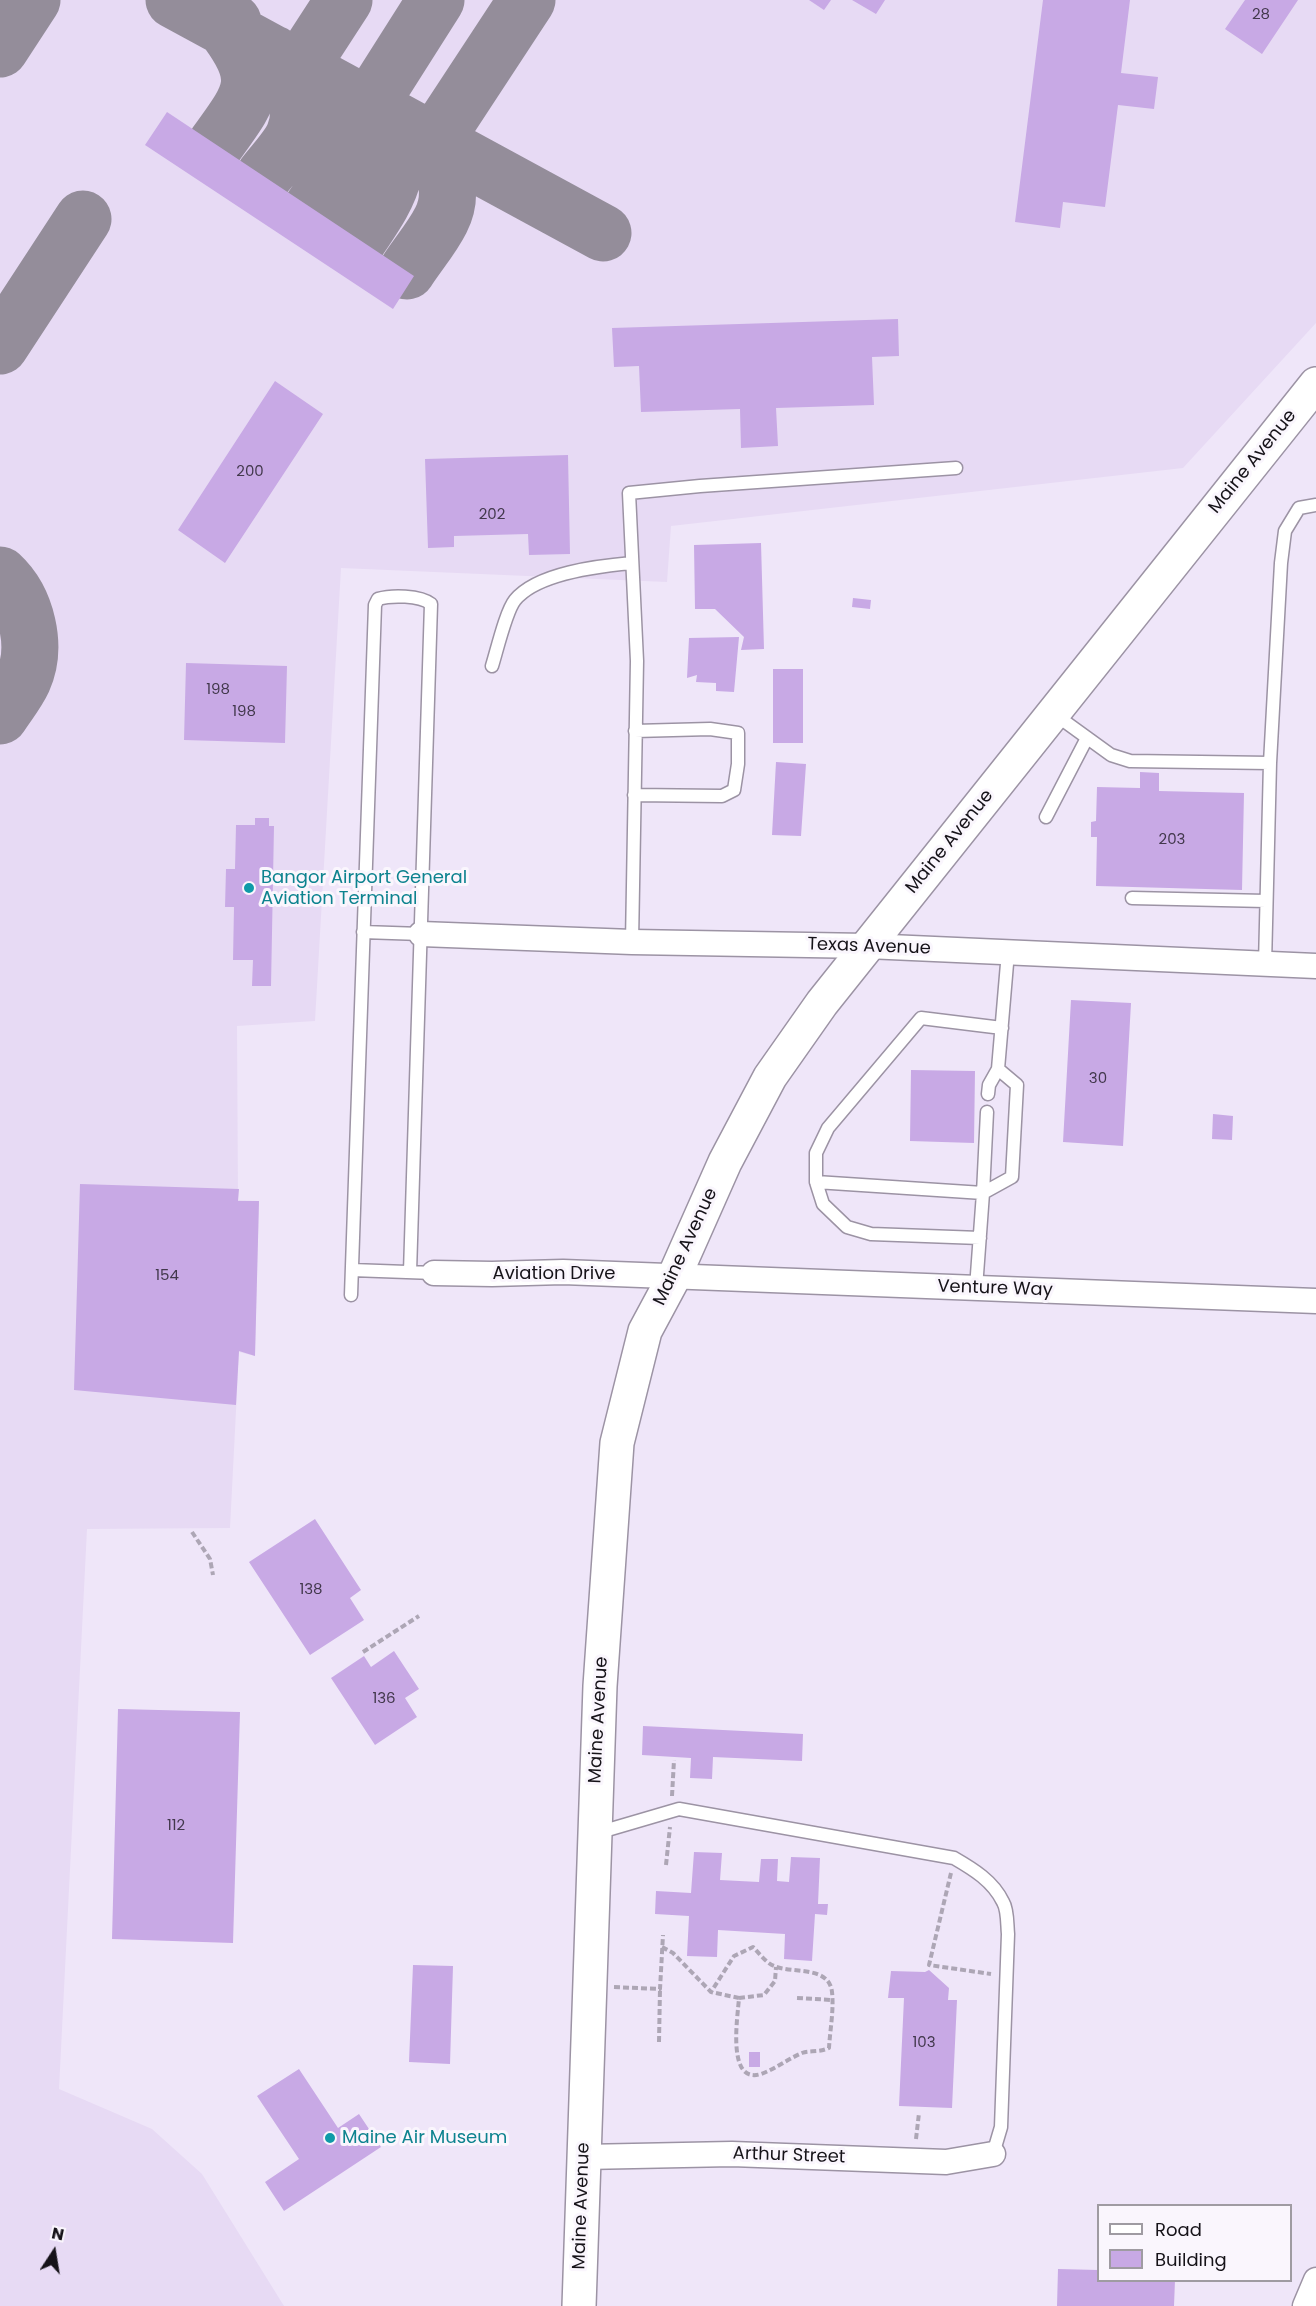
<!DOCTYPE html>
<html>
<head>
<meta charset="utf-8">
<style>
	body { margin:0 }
	#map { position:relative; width:1316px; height:2306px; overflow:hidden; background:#efe6f9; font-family:Poppins,sans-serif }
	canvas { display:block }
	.legend { position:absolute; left:1097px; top:2204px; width:195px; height:78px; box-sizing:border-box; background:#faf6fd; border:2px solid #9f9ba2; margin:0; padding:8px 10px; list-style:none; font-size:18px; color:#161319 }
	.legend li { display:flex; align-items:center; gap:12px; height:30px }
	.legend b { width:30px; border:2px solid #9f9ba2 }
	.north { position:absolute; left:24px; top:2222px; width:60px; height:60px; -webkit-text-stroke:4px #faf6fd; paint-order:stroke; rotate:12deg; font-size:16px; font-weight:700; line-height:24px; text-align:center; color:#161319 }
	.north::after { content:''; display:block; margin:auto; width:21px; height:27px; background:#161319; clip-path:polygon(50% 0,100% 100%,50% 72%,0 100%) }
</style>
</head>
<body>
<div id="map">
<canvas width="1316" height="2306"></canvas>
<ul class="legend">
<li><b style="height:8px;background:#fff"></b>Road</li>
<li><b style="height:16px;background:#c8a9e5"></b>Building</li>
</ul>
<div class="north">N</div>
</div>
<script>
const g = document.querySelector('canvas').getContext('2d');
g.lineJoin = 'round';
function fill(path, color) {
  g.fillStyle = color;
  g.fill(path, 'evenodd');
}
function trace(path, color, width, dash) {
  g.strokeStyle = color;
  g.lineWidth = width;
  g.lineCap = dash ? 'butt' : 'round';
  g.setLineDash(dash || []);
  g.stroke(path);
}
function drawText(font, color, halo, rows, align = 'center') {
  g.font = font + ' Poppins,sans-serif';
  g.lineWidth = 6;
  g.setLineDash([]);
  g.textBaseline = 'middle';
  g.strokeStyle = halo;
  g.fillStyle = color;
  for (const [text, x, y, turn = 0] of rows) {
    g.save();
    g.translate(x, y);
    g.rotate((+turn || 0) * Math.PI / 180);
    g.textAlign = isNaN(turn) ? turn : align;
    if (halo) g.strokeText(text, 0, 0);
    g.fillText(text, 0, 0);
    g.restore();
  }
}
const built = new Path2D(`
	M0 0H1316V323L1183 468 671 526 667 582 341 568 315 1021 237 1026 238 1200 259 1201 255 1356 239 1352 230 1528 87 1529 59 2089 152 2129 202 2174 284 2306H0Z`);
const taxiway = new Path2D(`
	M174 0 603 233
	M0 49 32 0
	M287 60 297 62 307 57 344 0
	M351 96 365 97 377 93 436 0
	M421 134H434L443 128 527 0
	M216 144C253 93 265 80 223 25L233 22
	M264 176C273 164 288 149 294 135 306 105 294 78 274 54
	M312 208C321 194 334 180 341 165 355 135 340 105 323 81
	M359 239C390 193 415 158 372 107
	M407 271C418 254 432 238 441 220 456 191 443 155 421 134
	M0 346 83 219
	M0 575C27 600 38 647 23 680 17 693 7 705 0 716`);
const building = new Path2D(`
	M809 0H831L824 10Z
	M852 0H885L876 14Z
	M1043 0H1130L1121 73 1158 77 1154 109 1118 105 1105 207 1063 202 1060 228 1015 222Z
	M1245 0H1298L1262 54 1225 29Z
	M167 112 414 276 393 309 145 145Z
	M898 319 899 356 872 357 874 405 776 408 778 446 741 448 740 409 641 412 639 366 614 367 612 328Z
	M275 381 323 414 225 563 178 530Z
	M568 455 570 554 529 555 528 534 454 536V547L428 548 425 459Z
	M761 543 764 649 741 650 744 637 715 609H695L694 545Z
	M853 598 871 600 870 609 852 607Z
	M739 637 734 692 716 691V683L696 682 697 675 687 678 689 638Z
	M186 663 287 666 285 743 184 740Z
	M773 669H803V743H773Z
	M776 762 806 764 801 836 772 835Z
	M1140 772 1159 773V791L1244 793 1242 890 1096 886 1097 837H1091V822L1096 821 1097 787 1140 788Z
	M255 818H269V826H274L271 986H252L253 960H233L234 907H225L226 869H235L236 825H255Z
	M1071 1000 1131 1003 1123 1146 1063 1142Z
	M911 1070 975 1071 974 1143 910 1141Z
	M1213 1114 1233 1116 1232 1140 1212 1139Z
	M80 1184 239 1189 238 1201H259L255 1356 239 1351 236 1405 74 1390Z
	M315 1519 361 1590 350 1598 364 1620 310 1655 249 1562Z
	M394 1651 419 1689 405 1698 417 1717 375 1745 331 1678 364 1656 371 1667Z
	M118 1709 240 1712 233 1943 112 1939Z
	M643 1726 803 1734 802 1761 713 1757 712 1779 690 1778 691 1758 642 1755Z
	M694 1852 722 1853 720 1880 759 1882 761 1859H778L777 1881 789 1882 791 1857 820 1858 818 1904H828L827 1915 815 1914 812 1961 784 1959 785 1934 718 1930 717 1957 687 1956 689 1916 655 1914 656 1891 691 1893Z
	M413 1965 453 1966 450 2064 409 2062Z
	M929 1970 949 1988 948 2000H957L952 2108 899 2106 904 1998H888L891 1971 925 1972Z
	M749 2052H760V2067H749Z
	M299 2069 338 2128 359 2114 381 2147 284 2211 265 2182 299 2159 257 2096Z
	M1058 2269 1098 2270V2280H1175L1174 2306H1057Z`);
const path = new Path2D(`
	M192 1532 210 1559 213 1575
	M363 1652 419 1616
	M672 1796 674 1760
	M666 1865 670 1827
	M951 1873 929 1965 991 1974
	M662 1947 673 1953 711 1992 739 1998C738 2015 726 2085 761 2074 775 2069 788 2059 802 2053 810 2050 817 2053 829 2048 830 2030 834 2010 832 1992 829 1965 792 1974 774 1966 766 1963 759 1953 753 1947L734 1956 711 1992
	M614 1987 660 1989 663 1935
	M739 1998 764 1995 775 1981 776 1967
	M797 1998 832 2000
	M659 2042 660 1989
	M916 2139 919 2113`);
const lane = new Path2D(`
	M492 666C497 650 506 611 515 600 537 573 598 566 632 563
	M1053 713 1111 755 1130 761 1270 763 1265 964
	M1270 763 1281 563 1285 531 1299 508 1316 505
	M634 795 722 796 734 790 738 764V733L710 729 635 731
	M1046 817 1087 738
	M1132 898 1266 901
	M363 932 421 934
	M632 942 637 661 629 493 700 486 956 468
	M988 1094 989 1085 998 1069
	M816 1182 983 1193 976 1288
	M983 1193 1012 1177 1017 1085 998 1069 1008 952
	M983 1193 987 1112
	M980 1238 871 1234 847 1227 823 1204 816 1182V1153L828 1128 921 1018 1002 1028
	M352 1270 434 1273
	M351 1295 375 605 378 599C391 595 420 595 431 604L410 1272
	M597 1833 679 1809 954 1858C973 1869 993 1881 1003 1902 1008 1910 1007 1925 1008 1934L1001 2127 993 2154`);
const street = new Path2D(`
	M421 934 632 942 867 946 1316 966
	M434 1273 492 1274 563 1272 1316 1301
	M584 2157 732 2154 946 2162 993 2154
	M1305 2306 1316 2280`);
const secondary = new Path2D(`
	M579 2306 600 1686 617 1443 645 1331 674 1277 725 1162 770 1077 822 1003 1316 384`);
const markers = [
	[249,888,6,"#0f9aa8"],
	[330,2138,6,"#0f9aa8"]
];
const numberNames = [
	["28",1261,15],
	["200",250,472],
	["202",492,515],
	["198",218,690],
	["198",244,712],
	["203",1172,840],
	["30",1098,1079],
	["154",167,1276],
	["138",311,1590],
	["136",384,1699],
	["112",176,1826],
	["103",924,2043]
];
const streetNames = [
	["Maine Avenue",1253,462,-51],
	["Maine Avenue",950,842,-51],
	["Texas Avenue",869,947,2],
	["Maine Avenue",686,1247,-65],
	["Aviation Drive",554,1274],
	["Venture Way",995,1289,2],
	["Maine Avenue",599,1720,-87],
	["Arthur Street",789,2156,2],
	["Maine Avenue",582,2206,-88]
];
const cultureNames = [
	["Bangor Airport General",261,878],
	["Aviation Terminal",261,899],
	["Maine Air Museum",342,2138]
];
fill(built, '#e7daf4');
trace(taxiway, '#948d9a', 57);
fill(building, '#c8a9e5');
trace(lane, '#9c93a4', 15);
trace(street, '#9c93a4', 27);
trace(secondary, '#9c93a4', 36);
trace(path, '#ada6b5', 4, [6, 3]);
trace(lane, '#fff', 12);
trace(street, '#fff', 24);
trace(secondary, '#fff', 33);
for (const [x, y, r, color] of markers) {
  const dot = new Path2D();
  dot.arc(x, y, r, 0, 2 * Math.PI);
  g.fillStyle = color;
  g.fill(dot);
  trace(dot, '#faf6fd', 2);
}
drawText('15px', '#42384c', null, numberNames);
drawText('18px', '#161319', '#faf6fd', streetNames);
drawText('18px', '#0d838f', '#faf6fd', cultureNames, 'left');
</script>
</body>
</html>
